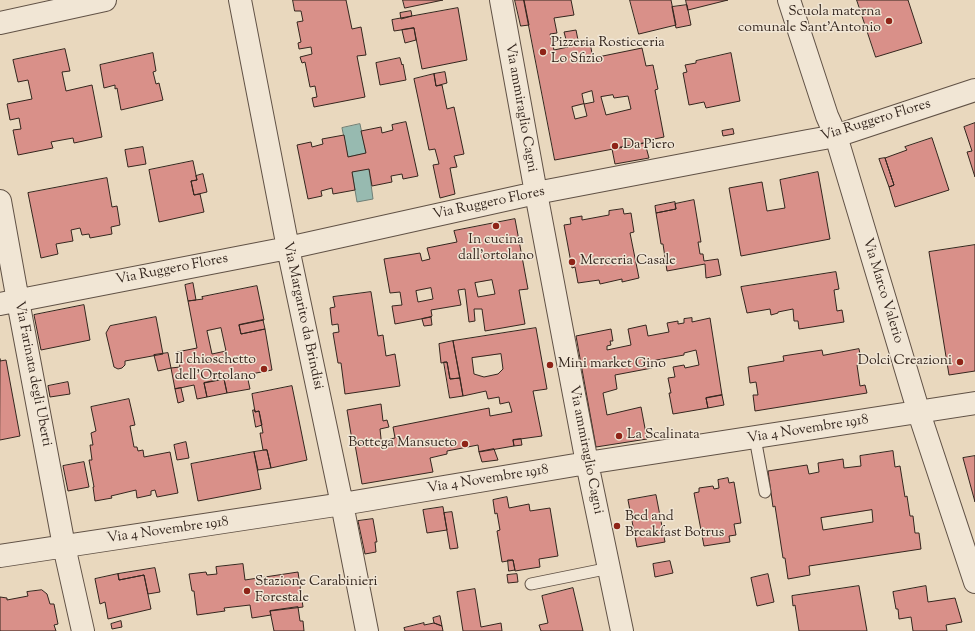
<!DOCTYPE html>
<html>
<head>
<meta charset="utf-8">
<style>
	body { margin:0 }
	canvas { display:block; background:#e9d8be }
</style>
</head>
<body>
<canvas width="975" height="631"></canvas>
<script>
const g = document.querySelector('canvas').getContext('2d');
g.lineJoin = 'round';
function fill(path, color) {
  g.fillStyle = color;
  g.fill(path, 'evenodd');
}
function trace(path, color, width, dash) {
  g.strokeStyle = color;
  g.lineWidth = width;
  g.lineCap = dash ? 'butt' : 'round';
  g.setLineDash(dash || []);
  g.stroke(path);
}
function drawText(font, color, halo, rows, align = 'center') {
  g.font = font + ' "Sorts Mill Goudy",serif';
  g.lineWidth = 3;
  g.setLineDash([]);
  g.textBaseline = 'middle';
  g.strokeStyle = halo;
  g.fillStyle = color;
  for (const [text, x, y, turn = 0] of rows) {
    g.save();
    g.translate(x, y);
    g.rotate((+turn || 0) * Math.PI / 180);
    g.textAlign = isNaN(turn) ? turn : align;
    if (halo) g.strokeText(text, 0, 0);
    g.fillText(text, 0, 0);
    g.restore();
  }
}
const water = new Path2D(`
	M360 124 366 153 348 157 342 128Z
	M369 169 373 199 357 202 352 172Z`);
const building = new Path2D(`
	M293 0H346L352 29 361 27 366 55 357 56 365 97 314 107 312 98 317 97 315 86 310 87 305 62 302 63 300 57 312 54 311 47 299 49 298 43 301 42 297 22 303 21 301 11H295Z
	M403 0H443L405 8Z
	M515 0H524L529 25 521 26Z
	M524 0H571L574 15 554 18 557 33 550 34 554 50 568 47 564 32 576 30 579 45 590 43 593 58 642 48 646 66 653 65 658 89 655 90 664 137 645 141V143L555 160ZM592 91 594 102 584 104 582 94ZM613 95 614 98 628 96 631 109 606 115 601 97ZM584 104 587 116 575 119 572 107Z
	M630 0H671L676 25 639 34Z
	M686 0H728L688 10Z
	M857 0H908L922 43 876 57Z
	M687 5 691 25 676 28 672 7Z
	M458 8 467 60 422 69 414 28 394 31 392 20Z
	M411 11 412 16 401 19 400 13Z
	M414 28 416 40 405 43 402 30Z
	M65 49 70 71 62 72 66 91 92 85 102 137 74 143 73 138 51 142 53 148 18 155 13 130 21 129 19 118 10 120 7 104 32 99 28 80 18 82 13 60Z
	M153 53 156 71 153 72 156 84 159 83 163 100 121 110 117 88 115 89V85L104 88 100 65Z
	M731 53 740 101 706 108 704 102 689 105 683 73 687 72 685 65 696 63V61Z
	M400 58 402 65 403 64 406 80 380 85 376 63Z
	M445 72 447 83 436 86 434 74Z
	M434 74 436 86 442 85 447 109 454 107 464 154 454 156 457 167 450 168 455 194 440 198 433 165 439 164 435 149 429 150 414 79Z
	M406 122 418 176 403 179 402 174 391 176 392 182 372 186 369 169 352 172 355 190 333 194 332 188 321 191 322 196 308 199 297 145 311 142 312 147 323 144 322 139 344 135 348 157 366 153 361 131 381 127 382 133 393 130 392 125Z
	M975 123V177L967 152 972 151 964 127Z
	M733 129 734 134 723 136 722 131Z
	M932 138 949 190 895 207 889 187 894 185 885 158 907 150 905 147Z
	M645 143 649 158 615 164 612 149Z
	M143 147 146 164 128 167 125 150Z
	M885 158 894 185 889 187 879 159Z
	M193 161 197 180 191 181 194 195 200 194 204 212 159 222 149 170Z
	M818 172 830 239 741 256 729 188 762 182 767 211 785 208 780 180Z
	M203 174 207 192 194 195 191 181 197 180 196 176Z
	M107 178 112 207 117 206 120 225 111 227 112 234 90 238 89 234 82 235 80 228 71 230 73 241 56 244 58 254 41 258 28 193Z
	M694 200 701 242H698L700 254H703L704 261 718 259 721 275 706 278 705 264 667 271 663 244H661L656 213 676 209 675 204Z
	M675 202 676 209 656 213 655 206Z
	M623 209 624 214 631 213 634 232 630 233 639 278 622 282V279L600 284 599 280 578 283 575 267 572 268 564 225 571 224 570 218 582 216V220L609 215V211Z
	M515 219 528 289 519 290 525 324 485 331 482 309H474L475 321 469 322 465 289 458 290 461 305 431 310 432 316 431 317 395 324 392 306 402 305 400 292 390 293 384 259 420 253 422 261 430 259 427 248 457 242 454 231ZM492 280 495 294 478 297 475 283ZM431 288 433 299 418 302 416 291Z
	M975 245V371L949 375 929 252Z
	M836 272 839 289 834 290 837 311 842 310 844 322 799 329 798 321H794L793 309 778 312V313L771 315 770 309 747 313 741 287Z
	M193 283 196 300 188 301 185 285Z
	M257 286 264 320 239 325 241 334 265 329 272 370 204 383 207 397 197 399 194 385 175 389 171 368 180 367 177 352 197 348 188 301 203 299 202 297ZM221 328 226 351 212 354 207 331Z
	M371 292 378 336 383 335 386 356 395 354 400 386 345 394 341 363H338L333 333 339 332 338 324 332 325 330 308 335 307 333 297Z
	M84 305 90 340 41 350 34 315Z
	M156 317 163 354 125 361V365L122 368 118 369 114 367 106 333 110 326Z
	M431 317 432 325 424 326 422 319Z
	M692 318V322L710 318 722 395 706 398 708 408 673 414 669 393H671L668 378 675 377 673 367 684 365 685 368 699 365 696 350 684 353V355L651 361 652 368 615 375 617 389 603 393 607 415 641 407 647 439 596 447 576 336 611 329 613 341H610L611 345 607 346V350L631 345 628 329 646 325 648 336 669 332 667 323 678 321V324L684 323V319Z
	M263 320 265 329 241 334 239 325Z
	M536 328 547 389 533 391 542 436 513 440 514 446 479 452 478 445 447 451V454L430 458 433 472 362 484 354 439 352 440 347 410 381 404 383 421 387 420 389 427 380 429 382 448 391 446 390 439 395 438 393 427 489 408 490 416 512 412 509 402 500 404 499 397 488 399 486 391 463 396 453 341ZM501 354 503 369 498 374 484 377 474 374 472 358Z
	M453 341 460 378 450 379 447 362 441 363 439 344Z
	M859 349 862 364 857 365 860 386 865 385 867 393 755 411 753 395H758L756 382 750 383 748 367 784 361 783 356 822 350 823 355Z
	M168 353 171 368 158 371 154 355Z
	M0 359V361L6 360 20 436 0 440Z
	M444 362H447L450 379 460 378 463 396 450 398Z
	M247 375 250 389 227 393 224 379Z
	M224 379 227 393 207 397 204 383Z
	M68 382 70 394 50 397 48 386Z
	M292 386 307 460 271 468 267 450H263L260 433H263L259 411 255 412 252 394Z
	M181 388 184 401 178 403 175 389Z
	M722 395 724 405 708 408 706 398Z
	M129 399 135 425 130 426 134 447H137L138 451 143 450 144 457 170 452 178 493 157 497 155 490 151 491V495L137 498 136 490 111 496 112 498 95 501 93 487H94L89 460H92L90 445H93L91 433 96 431 91 407Z
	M253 410H255V412L259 411 262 425 256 427Z
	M521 439 522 445 514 446 513 440Z
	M186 442 189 458 177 460 174 445Z
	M494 449 498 460 482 462 479 452Z
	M267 450 271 468 258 470 254 452Z
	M893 451 895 467 900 466 905 497 907 496 910 516H913L915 533H919L921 549 809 566 810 575 788 579 785 558H783L775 506 773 507 768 471 807 465 809 474 819 472 818 463 843 459 844 468 861 466 860 456ZM872 510 873 522 823 530 821 518Z
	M254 452 261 489 198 501 191 464Z
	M975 456V502L963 458Z
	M84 462 89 487 68 491 63 466Z
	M728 478 729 483 734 482 741 523 734 524 736 535 729 536 730 542 704 546 694 493 699 492V488L713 486 714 489 719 488 718 480Z
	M656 495 665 542 637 547 628 500Z
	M507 497 509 508 529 504 530 511 550 508 558 556 539 559 540 567 515 571 513 560 502 562 497 531 500 530 497 513 495 514 493 500Z
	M443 507 447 530 427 533 423 510Z
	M452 512 458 548 450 549 444 513Z
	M373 519 377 542H375L376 552 365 554 358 521Z
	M508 560H513L515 570 509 571Z
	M670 561 673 573 655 577 653 564Z
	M243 564 245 580 298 572 303 607 270 611 271 615 252 618 250 605 224 608 225 611 197 615 194 591H192L189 574 206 572 207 575 217 574 216 567Z
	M155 568 160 592 148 594 144 575 119 580 118 574Z
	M118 574 119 580 144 575 151 609 108 619 105 602 100 604 95 579Z
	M517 574 518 582 508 583 507 575Z
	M768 574 774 602 757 606 751 578Z
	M859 586 867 631H799L795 605 793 606 792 596Z
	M926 586 928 602 955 598 962 622 946 625 947 631H913L911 617 899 619 898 609H896L893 592Z
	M573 588 583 631H541L539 625 548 623 542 596Z
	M475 589 481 627 501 623 502 631H463L457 592Z
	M42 590 47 594 50 604H54L58 624 54 625 56 631H0V597L7 598V600L28 596 27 592Z
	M298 607 300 621H303L304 631H274L270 611Z
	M440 616 442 626 434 623 433 618Z
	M121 621 122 627 112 629 111 624Z
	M424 623V625L434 623 442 626 443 631H405L404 628Z`);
const lane = new Path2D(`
	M755 438 765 492
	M531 584 610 568`);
const street = new Path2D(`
	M240 0 288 248 342 504 367 631
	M501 0 536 193 587 463 622 631
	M789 0 827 116 836 136 919 413 975 582
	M0 23 105 0
	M0 201 18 301 64 546 83 631
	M0 304 288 248 536 193 808 141 836 136 975 90
	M0 556 342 504 587 463 975 403`);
const markers = [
	[889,21,4,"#8f2418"],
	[543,52,4,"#8f2418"],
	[615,146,4,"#8f2418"],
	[496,226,4,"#8f2418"],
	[572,262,4,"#8f2418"],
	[960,362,4,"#8f2418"],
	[550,365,4,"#8f2418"],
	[264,369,4,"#8f2418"],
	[619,436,4,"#8f2418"],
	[465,444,4,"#8f2418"],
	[617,526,4,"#8f2418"],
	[247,591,4,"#8f2418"]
];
const poiNames = [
	["Scuola materna",881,13,"right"],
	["comunale Sant'Antonio",881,29,"right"],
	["Pizzeria Rosticceria",551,44],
	["Lo Sfizio",551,60],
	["Da Piero",623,146],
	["In cucina",496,241,"center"],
	["dall'ortolano",496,257,"center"],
	["Merceria Casale",580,262],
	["Il chioschetto",256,361,"right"],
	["dell'Ortolano",256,377,"right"],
	["Dolci Creazioni",952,362,"right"],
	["Mini market Gino",558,365],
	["La Scalinata",627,436],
	["Bottega Mansueto",457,444,"right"],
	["Bed and",625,518],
	["Breakfast Botrus",625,534],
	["Stazione Carabinieri",255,583],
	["Forestale",255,599]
];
const streetNames = [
	["Via ammiraglio Cagni",520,108,80],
	["Via Ruggero Flores",876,121,-17],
	["Via Ruggero Flores",489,204,-12],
	["Via Ruggero Flores",172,270,-11],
	["Via Marco Valerio",882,291,73],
	["Via Margarito da Brindisi",302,316,78],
	["Via Farinata degli Uberti",32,374,79],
	["Via 4 Novembre 1918",808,430,-9],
	["Via ammiraglio Cagni",585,450,79],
	["Via 4 Novembre 1918",488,480,-9],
	["Via 4 Novembre 1918",168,531,-8]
];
fill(water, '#97bab0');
trace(water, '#6f7f76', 1);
fill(building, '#d99089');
trace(building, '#34261e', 1);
trace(lane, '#615246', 13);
trace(street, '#615246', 24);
trace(lane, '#f1e6d5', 11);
trace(street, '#f1e6d5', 22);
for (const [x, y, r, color] of markers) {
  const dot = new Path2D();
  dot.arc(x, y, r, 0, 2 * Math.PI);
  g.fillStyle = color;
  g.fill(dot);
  trace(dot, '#f1e6d5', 1.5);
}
drawText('14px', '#34261e', '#f1e6d5', poiNames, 'left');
drawText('14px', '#34261e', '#f1e6d5', streetNames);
</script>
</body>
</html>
